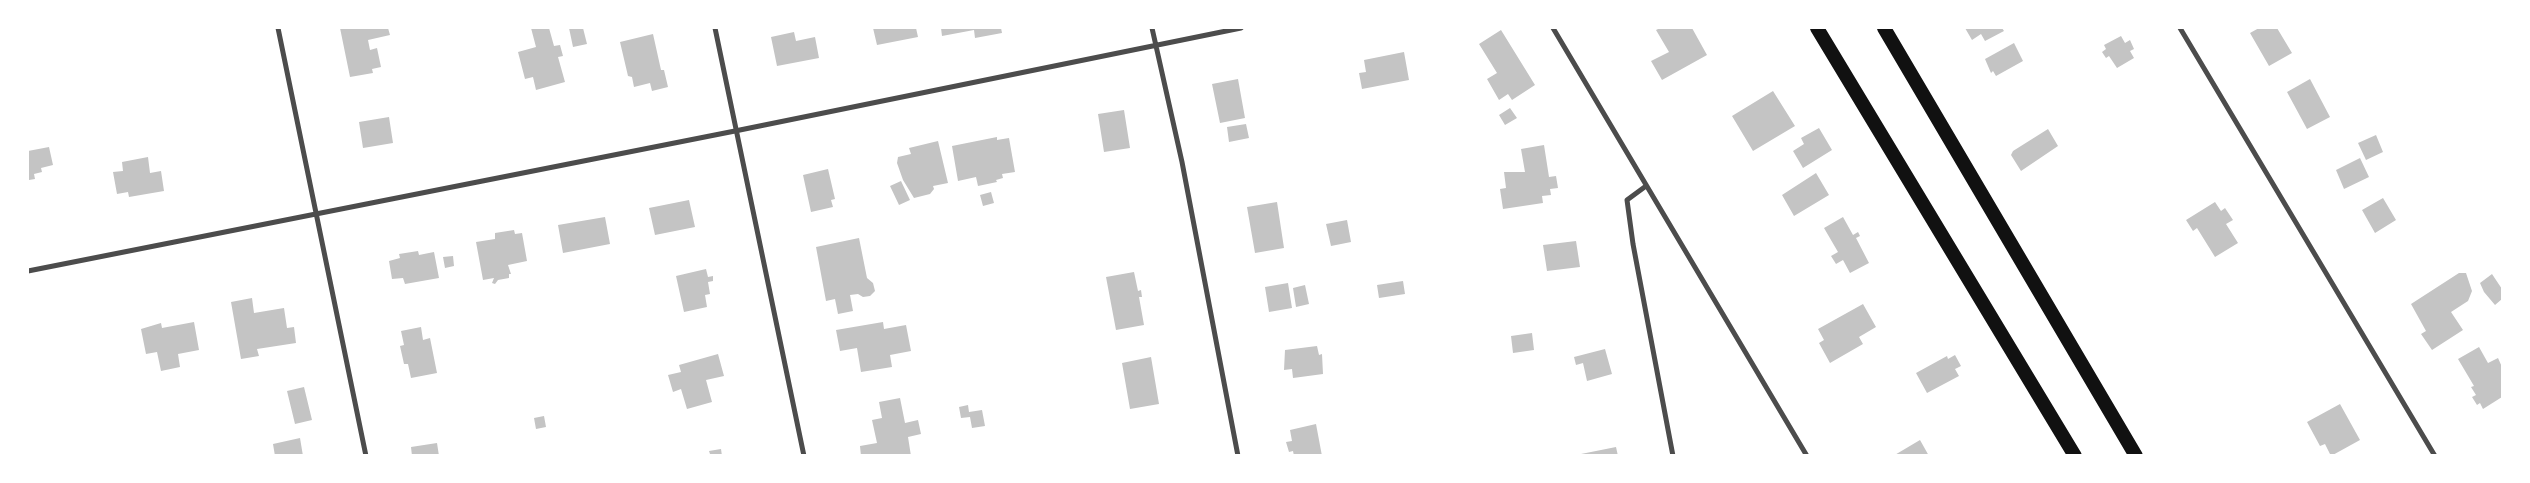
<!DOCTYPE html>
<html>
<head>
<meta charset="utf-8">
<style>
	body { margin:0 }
	#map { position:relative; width:2530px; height:483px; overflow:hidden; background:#fff; font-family:Spectral,serif }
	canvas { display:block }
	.frame { position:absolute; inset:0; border:29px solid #fff; pointer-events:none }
</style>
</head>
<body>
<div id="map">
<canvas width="2530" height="483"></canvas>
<div class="frame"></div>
</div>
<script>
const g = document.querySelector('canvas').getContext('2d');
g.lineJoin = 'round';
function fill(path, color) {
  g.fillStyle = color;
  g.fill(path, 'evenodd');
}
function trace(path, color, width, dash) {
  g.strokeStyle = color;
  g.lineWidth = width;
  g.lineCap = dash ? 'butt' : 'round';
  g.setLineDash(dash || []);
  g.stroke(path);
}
const building = new Path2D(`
	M340 28H388L390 35 368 40 370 50 377 48 381 67 372 69 373 73 350 77Z
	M531 28H549L554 46 560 45 563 56 558 57 565 82 536 90 533 77 525 79 518 52 536 47Z
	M569 28H583L587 44 573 47Z
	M873 28H916L918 37 877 45Z
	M941 28H1001L1002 33 975 38 974 30 942 36Z
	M1660 28H1692L1707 55 1662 80 1651 61 1669 52 1656 30Z
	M1965 28H2002L2004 31 1985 41 1981 34 1972 40Z
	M2259 28H2277L2292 53 2269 66 2250 33Z
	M1501 30 1535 85 1512 100 1508 94 1499 100 1487 79 1497 73 1479 44Z
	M794 32 796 41 815 37 819 58 777 66 771 37Z
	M653 34 661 70H664L668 87 652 91 650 83 634 87 632 77 628 76 620 42Z
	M2121 36 2125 43 2130 40 2134 49 2130 51 2134 58 2117 68 2109 56 2106 58 2102 52 2106 49 2104 45Z
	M2014 43 2023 61 1996 76 1993 71 1991 73 1985 59Z
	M1404 52 1409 80 1362 89 1359 73 1366 72 1364 60Z
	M1238 79 1245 118 1220 123 1212 84Z
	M2310 79 2330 117 2307 129 2287 92Z
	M1773 91 1795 126 1753 151 1732 116Z
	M1510 108 1517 118 1505 125 1499 115Z
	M1124 110 1130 148 1104 152 1098 114Z
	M389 117 393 143 363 148 359 122Z
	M1246 124 1249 138 1229 142 1227 127Z
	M1819 128 1832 150 1803 168 1793 151 1804 144 1801 138Z
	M2048 129 2058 146 2021 171 2011 155 2013 151Z
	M2376 135 2383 152 2366 160 2358 143Z
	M997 137V140L1009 138 1015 172 1002 174 1003 178 996 180 997 182 978 186 976 177 958 181 952 146Z
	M938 141 948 183 933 186 934 189 930 194 914 198 903 180 897 163 898 157 911 154 909 148Z
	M1544 145 1549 177 1556 176 1558 188 1550 189 1551 195 1542 196 1543 203 1503 209 1500 189 1506 188 1504 172H1525L1521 149Z
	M49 147 53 165 41 168 42 172 34 174 35 179 29 180 28 151Z
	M148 157 150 173 161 171 164 191 129 197 128 192 117 194 113 172 123 171 122 162Z
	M2360 158 2369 177 2344 189 2336 170Z
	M828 169 835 199 831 200 833 207 811 212 803 175Z
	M1816 173 1829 195 1794 216 1782 195Z
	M901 181 910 200 899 205 890 186Z
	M991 192 994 203 983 206 980 195Z
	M2383 198 2396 220 2375 233 2362 210Z
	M689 200 695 227 655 235 649 208Z
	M1277 202 1284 248 1255 253 1247 207Z
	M2215 202 2221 211 2225 208 2233 220 2226 224 2238 243 2215 257 2197 228 2193 231 2186 220Z
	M605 217 610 244 563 253 558 225Z
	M1843 217 1853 235 1858 232 1860 236 1856 238 1869 263 1850 273 1843 260 1836 264 1831 256 1838 252 1824 228Z
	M1347 220 1351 242 1331 246 1326 224Z
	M514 230 515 234 522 233 527 261 508 265 511 274H509V278L498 280 495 284 492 283 494 278 483 280 476 242 495 239V233Z
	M859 238 867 278 873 283 875 291 870 296 863 297 858 294 850 295 853 311 838 314 835 299 826 301 816 247Z
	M1576 241 1580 267 1547 271 1543 245Z
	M418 251 419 255 434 252 439 278 405 284 403 278 392 279 389 261 400 258 399 254Z
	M453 256 454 266 445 268 443 257Z
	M706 269 708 277 713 276V281L708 282 710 294 705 295 707 307 684 312 676 276Z
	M1134 272 1138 291 1141 290 1142 297H1139L1144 325 1116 330 1106 277Z
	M2459 273H2466L2472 291 2468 301 2451 312 2463 330 2432 350 2421 334 2426 331 2411 304Z
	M2492 274 2502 289V299L2495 305 2484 292 2480 283Z
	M1403 281 1405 294 1379 298 1377 285Z
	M1288 283 1292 308 1269 312 1265 287Z
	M1305 285 1309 304 1296 307 1293 288Z
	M252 298 254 313 284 308 287 328 294 327 296 343 257 349 259 356 241 359 231 302Z
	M1863 304 1876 327 1859 337 1863 344 1830 363 1819 343 1824 340 1818 329Z
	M194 322 199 350 178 354 180 367 161 371 157 352 146 354 141 329 161 323 162 328Z
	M883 322 884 329 906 325 911 351 890 355 892 367 861 372 857 348 840 351 836 330Z
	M421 327 423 340 430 338 437 373 411 378 408 364H404L400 346 404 345 401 331Z
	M1532 333 1534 350 1513 353 1511 336Z
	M1317 346 1319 355 1322 354 1323 374 1293 378 1292 369 1284 370 1285 350Z
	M2479 347 2488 363 2498 358 2502 367V397L2483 409 2480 403 2477 405 2472 397 2476 395 2471 387 2474 386 2458 359Z
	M1605 349 1612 374 1587 381 1583 363 1576 365 1574 357Z
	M718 354 724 376 706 380 712 402 687 409 681 389 673 392 668 375 681 372 679 365Z
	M1955 355 1961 366 1955 369 1959 376 1927 393 1916 373 1947 356 1948 359Z
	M1151 357 1159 404 1130 409 1122 363Z
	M304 387 312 420 295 424 287 391Z
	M900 398 905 423 918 420 921 434 908 437 911 456H861L860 446 877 443 872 420 882 418 879 402Z
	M2340 404 2360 440 2331 456 2325 444 2320 446 2307 422Z
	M968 405 969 412 982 410 985 426 972 428 970 417 961 418 959 407Z
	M544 416 546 427 536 429 534 418Z
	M1316 424 1322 456H1294L1293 451 1289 452 1286 442 1292 441 1290 430Z
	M300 438 303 456H275L273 444Z
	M1920 440 1929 456H1893Z
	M437 443 439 456H412L411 447Z
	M1616 447 1618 456H1576V455Z
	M721 449 722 456H706L710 454 709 451Z`);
const minor = new Path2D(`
	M278 28 366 456
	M715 28 804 456
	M1152 28 1182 162 1238 456
	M1553 28 1807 456
	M2180 28 2435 456
	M1646 186 1627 200 1633 244 1673 456
	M28 271 735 131 1241 28`);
const trunk = new Path2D(`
	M1817 28 2075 456
	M1884 28 2136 456`);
fill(building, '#c4c4c4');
trace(minor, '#4c4c4c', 5);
trace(trunk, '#111', 14);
</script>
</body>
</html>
